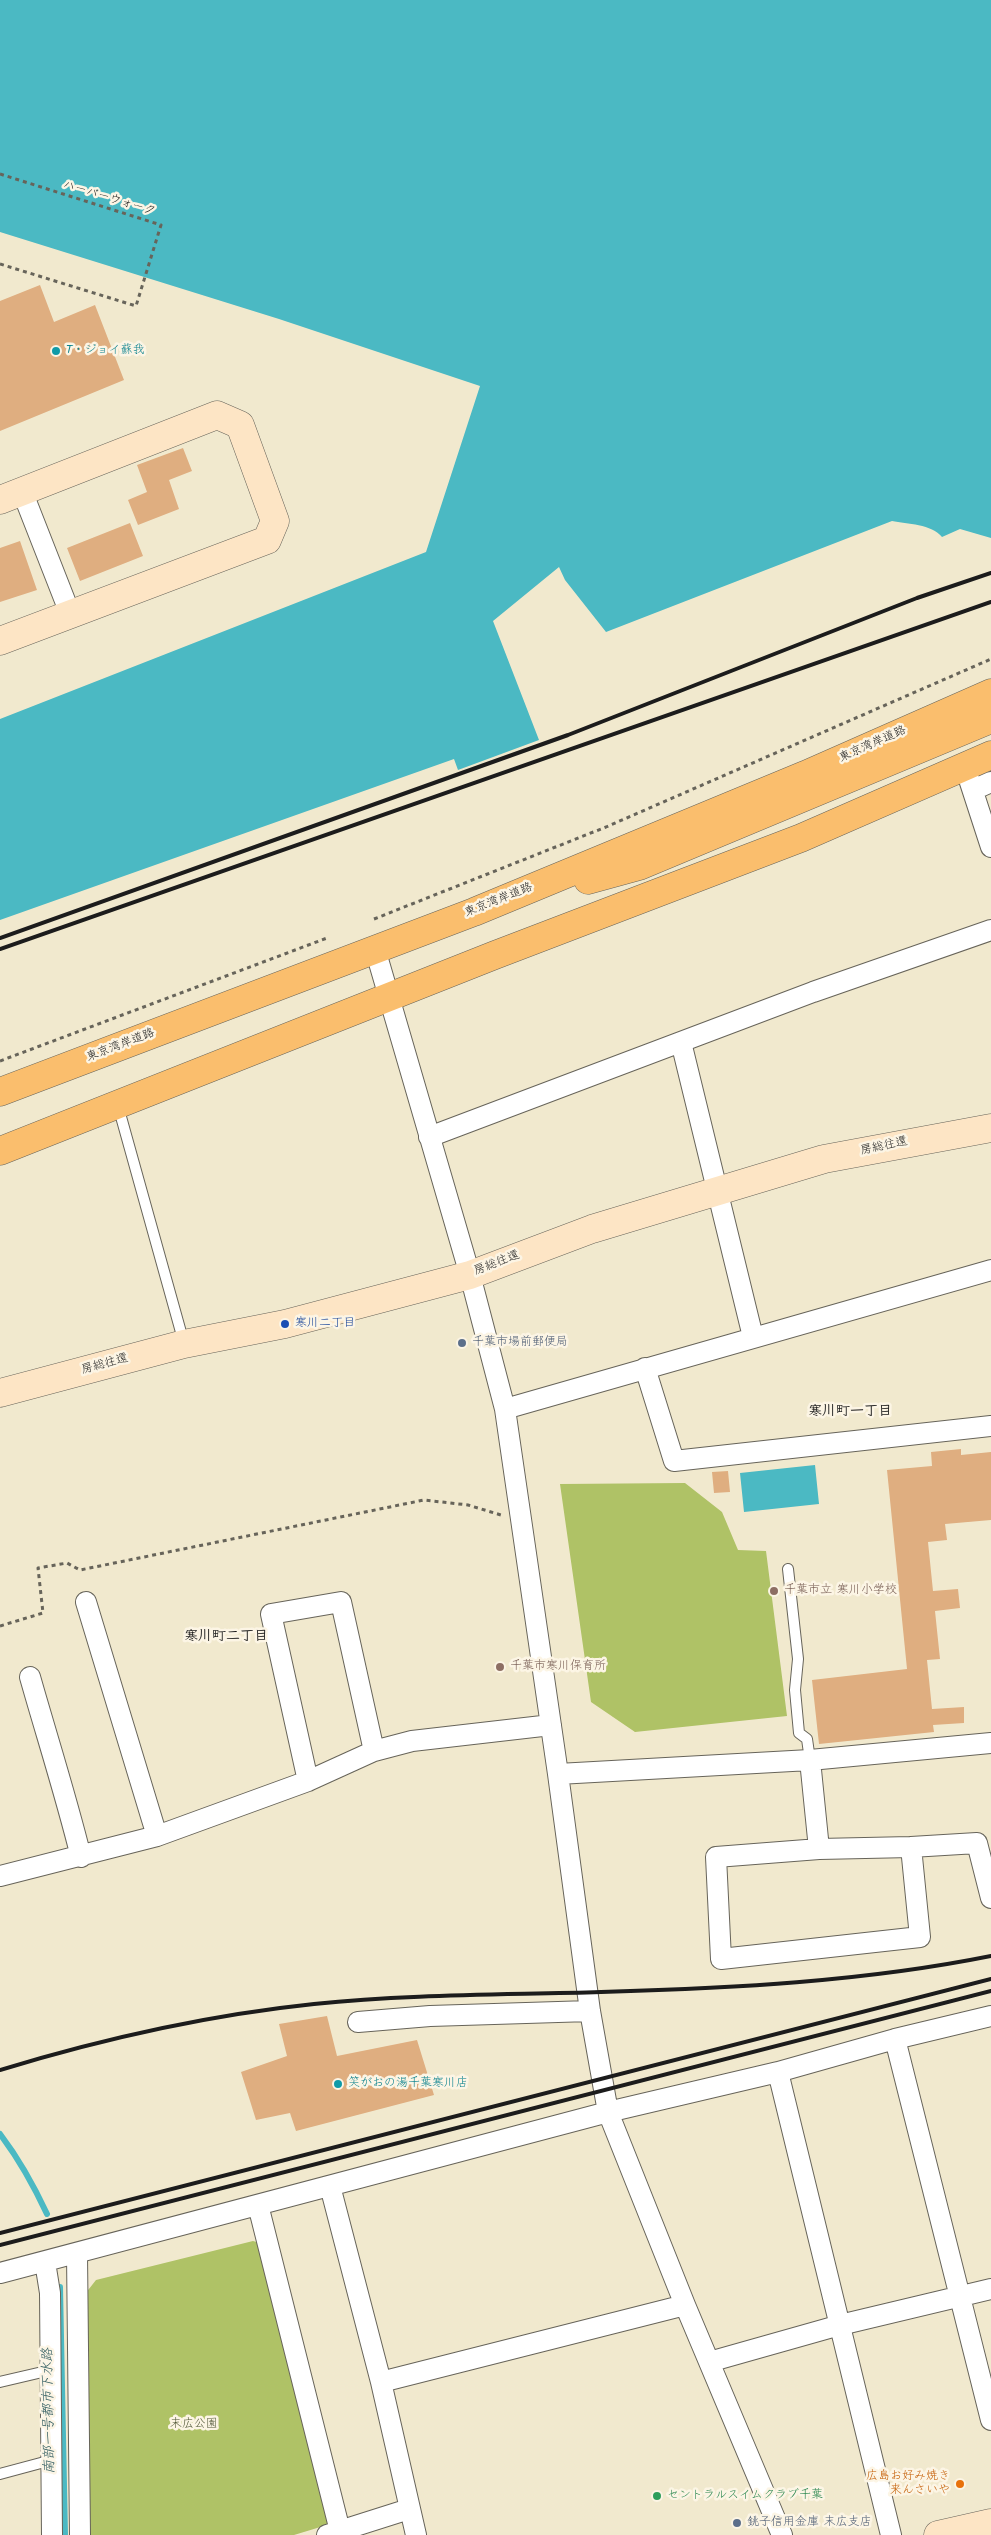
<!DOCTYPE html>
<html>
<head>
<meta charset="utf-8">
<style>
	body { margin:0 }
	canvas { display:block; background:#f1e9ce }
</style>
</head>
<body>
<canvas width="991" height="2535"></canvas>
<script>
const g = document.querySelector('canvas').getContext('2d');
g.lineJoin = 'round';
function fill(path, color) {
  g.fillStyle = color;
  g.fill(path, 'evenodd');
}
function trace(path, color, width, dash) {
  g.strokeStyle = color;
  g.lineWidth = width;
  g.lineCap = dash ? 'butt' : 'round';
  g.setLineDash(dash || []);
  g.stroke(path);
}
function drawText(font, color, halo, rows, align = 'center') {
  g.font = font + ' Kalam,"Klee One",sans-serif';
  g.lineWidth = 5;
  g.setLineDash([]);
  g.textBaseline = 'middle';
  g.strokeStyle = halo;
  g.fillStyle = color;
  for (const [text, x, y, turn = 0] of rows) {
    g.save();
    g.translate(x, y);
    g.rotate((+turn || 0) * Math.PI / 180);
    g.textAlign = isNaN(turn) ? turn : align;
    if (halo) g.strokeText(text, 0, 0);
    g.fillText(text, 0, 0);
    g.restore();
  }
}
const green = new Path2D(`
	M685 1483 722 1512 738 1550 766 1551 787 1716 635 1732 591 1702 560 1484Z
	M253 2241 260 2243 331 2517 327 2525 294 2535H87L85 2294 96 2280Z`);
const water = new Path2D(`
	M0 0H991V538L960 529 942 537C932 524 907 524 892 521L606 632 565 580 559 567 493 621 539 740 458 770 454 759 0 920V719L426 552 480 386 279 319 0 232Z
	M815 1465 819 1504 744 1512 740 1473Z`);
const stream = new Path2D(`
	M0 2134C19 2159 34 2186 47 2214
	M60 2287 65 2535`);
const building = new Path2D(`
	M40 285 54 322 95 305 124 380 0 431V301Z
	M183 448 192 471 169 480 179 509 138 525 128 500 147 492 137 465Z
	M130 523 143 556 80 581 67 548Z
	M20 541 37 590 0 602V548Z
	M961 1449V1455L991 1452V1520L945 1524 947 1540 928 1542 933 1591 958 1589 960 1608 935 1611 940 1659 927 1660 932 1709 964 1707V1723L933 1725 934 1732 819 1744 812 1680 907 1669 887 1470 932 1466 931 1452Z
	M728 1471 730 1492 714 1493 712 1472Z
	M327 2016 337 2056 417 2040 434 2095 296 2131 290 2113 256 2120 241 2072 287 2056 279 2024Z`);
const path = new Path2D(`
	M0 174 161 225 136 306 0 264
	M374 919 606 827 991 659
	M0 1061 327 938
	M0 1626 43 1613 38 1568 67 1563 80 1570 424 1500 468 1505 501 1515`);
const lane = new Path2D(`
	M118 1106 184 1343
	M788 1569 798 1659 795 1690 799 1733 807 1739 810 1760
	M0 2382 51 2370
	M0 2474 52 2460`);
const street = new Path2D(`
	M22 491 71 616
	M965 767 991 847
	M973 790 991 782
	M375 949 470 1275 505 1409 558 1774 590 2011 608 2112 685 2305 782 2535
	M681 1042 753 1337
	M429 1137 813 992 991 930
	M645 1368 674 1461 991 1426
	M505 1409 991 1270
	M86 1602 157 1836
	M30 1677C47 1737 66 1796 81 1857
	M810 1760 819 1849
	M558 1774 810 1760 991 1743
	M308 1781 271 1614 341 1602 374 1751
	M911 1847 920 1937 721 1959 716 1857 819 1849Z
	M911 1847 977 1843 991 1898
	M0 1876 157 1836 308 1781 374 1751 412 1741 551 1725
	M358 2022 430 2016 590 2011
	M895 2039 991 2420
	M778 2072 891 2535
	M330 2186 381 2382 416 2535
	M258 2205 340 2531
	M77 2254 80 2535
	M45 2262 50 2293 52 2535
	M0 2273 608 2112 778 2072 895 2039 991 2016
	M709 2362 840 2325 991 2289
	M381 2382 685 2305
	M327 2535 409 2509`);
const secondary = new Path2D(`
	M0 500 217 415 240 425 275 521 267 540 0 641
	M0 1393 184 1344 285 1324 470 1275 592 1229 824 1159 991 1128
	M938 2535 991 2523`);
const highway = new Path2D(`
	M588 880 639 866 991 719
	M0 1092 474 912 805 775 991 693
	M0 1151 495 955 801 838 991 755`);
const rail = new Path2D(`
	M0 938 568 735 917 598 991 573
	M0 949 991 602
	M0 2070C102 2039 208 2015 314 2004 410 1994 505 1995 601 1992 732 1988 862 1982 991 1956
	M0 2233 991 1979
	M0 2245 991 1991`);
const markers = [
	[56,351,5,"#0f9aa8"],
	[285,1324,5,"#1a4fb4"],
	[462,1343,5,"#5c6f8a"],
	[774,1591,5,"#8d6e63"],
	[500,1667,5,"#8d6e63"],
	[338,2084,5,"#0f9aa8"],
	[960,2484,5,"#e8710a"],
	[657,2496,5,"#2e9e5b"],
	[737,2523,5,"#5c6f8a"]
];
const streetNames = [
	["ハーバーウォーク",109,199,17],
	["東京湾岸道路",873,745,-24],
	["東京湾岸道路",499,901,-22],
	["東京湾岸道路",121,1046,-21],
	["房総往還",884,1147,-12],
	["房総往還",497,1264,-21],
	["房総往還",105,1365,-15]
];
const cultureNames = [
	["T・ジョイ蘇我",66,351],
	["笑がおの湯千葉寒川店",348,2084]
];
const transitNames = [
	["寒川二丁目",295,1324]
];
const serviceNames = [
	["千葉市場前郵便局",472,1343],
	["銚子信用金庫 末広支店",747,2523]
];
const educationNames = [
	["千葉市立 寒川小学校",784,1591],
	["千葉市寒川保育所",510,1667]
];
const parkNames = [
	["末広公園",194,2425]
];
const foodNames = [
	["広島お好み焼き",950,2477],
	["来んさいや",950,2491]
];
const leisureNames = [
	["セントラルスイムクラブ千葉",667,2496]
];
const neighbourhoodNames = [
	["寒川町一丁目",850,1413],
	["寒川町二丁目",226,1638]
];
const waterNames = [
	["南部一号都市下水路",50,2411,-91]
];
fill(green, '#afc266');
fill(water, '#4bb9c3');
trace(stream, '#4bb9c3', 6);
fill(building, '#dfae80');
trace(lane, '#67645a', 12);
trace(street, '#67645a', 22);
trace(secondary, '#67645a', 29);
trace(highway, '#67645a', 29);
trace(path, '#67645a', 3, [4, 4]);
trace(lane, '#fff', 10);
trace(street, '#fff', 20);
trace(secondary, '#fde5c5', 28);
trace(highway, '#fabe6d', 28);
trace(rail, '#1c1c1c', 4);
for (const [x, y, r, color] of markers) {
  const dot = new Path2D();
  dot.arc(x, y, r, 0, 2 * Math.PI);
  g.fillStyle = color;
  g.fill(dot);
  trace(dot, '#fcf5e5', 2);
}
drawText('12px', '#1c1c1c', '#fcf5e5', streetNames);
drawText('12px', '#0d838f', '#fcf5e5', cultureNames, 'left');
drawText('12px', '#164399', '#fcf5e5', transitNames, 'left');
drawText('12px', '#4e5e75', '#fcf5e5', serviceNames, 'left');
drawText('12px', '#785e54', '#fcf5e5', educationNames, 'left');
drawText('12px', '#4f5636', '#fcf5e5', parkNames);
drawText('12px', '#c56008', '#fcf5e5', foodNames, 'right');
drawText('12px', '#27864d', '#fcf5e5', leisureNames, 'left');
drawText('bold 14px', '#1c1c1c', '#fcf5e5', neighbourhoodNames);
drawText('italic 14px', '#2f5b5f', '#fcf5e5', waterNames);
</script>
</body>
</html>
